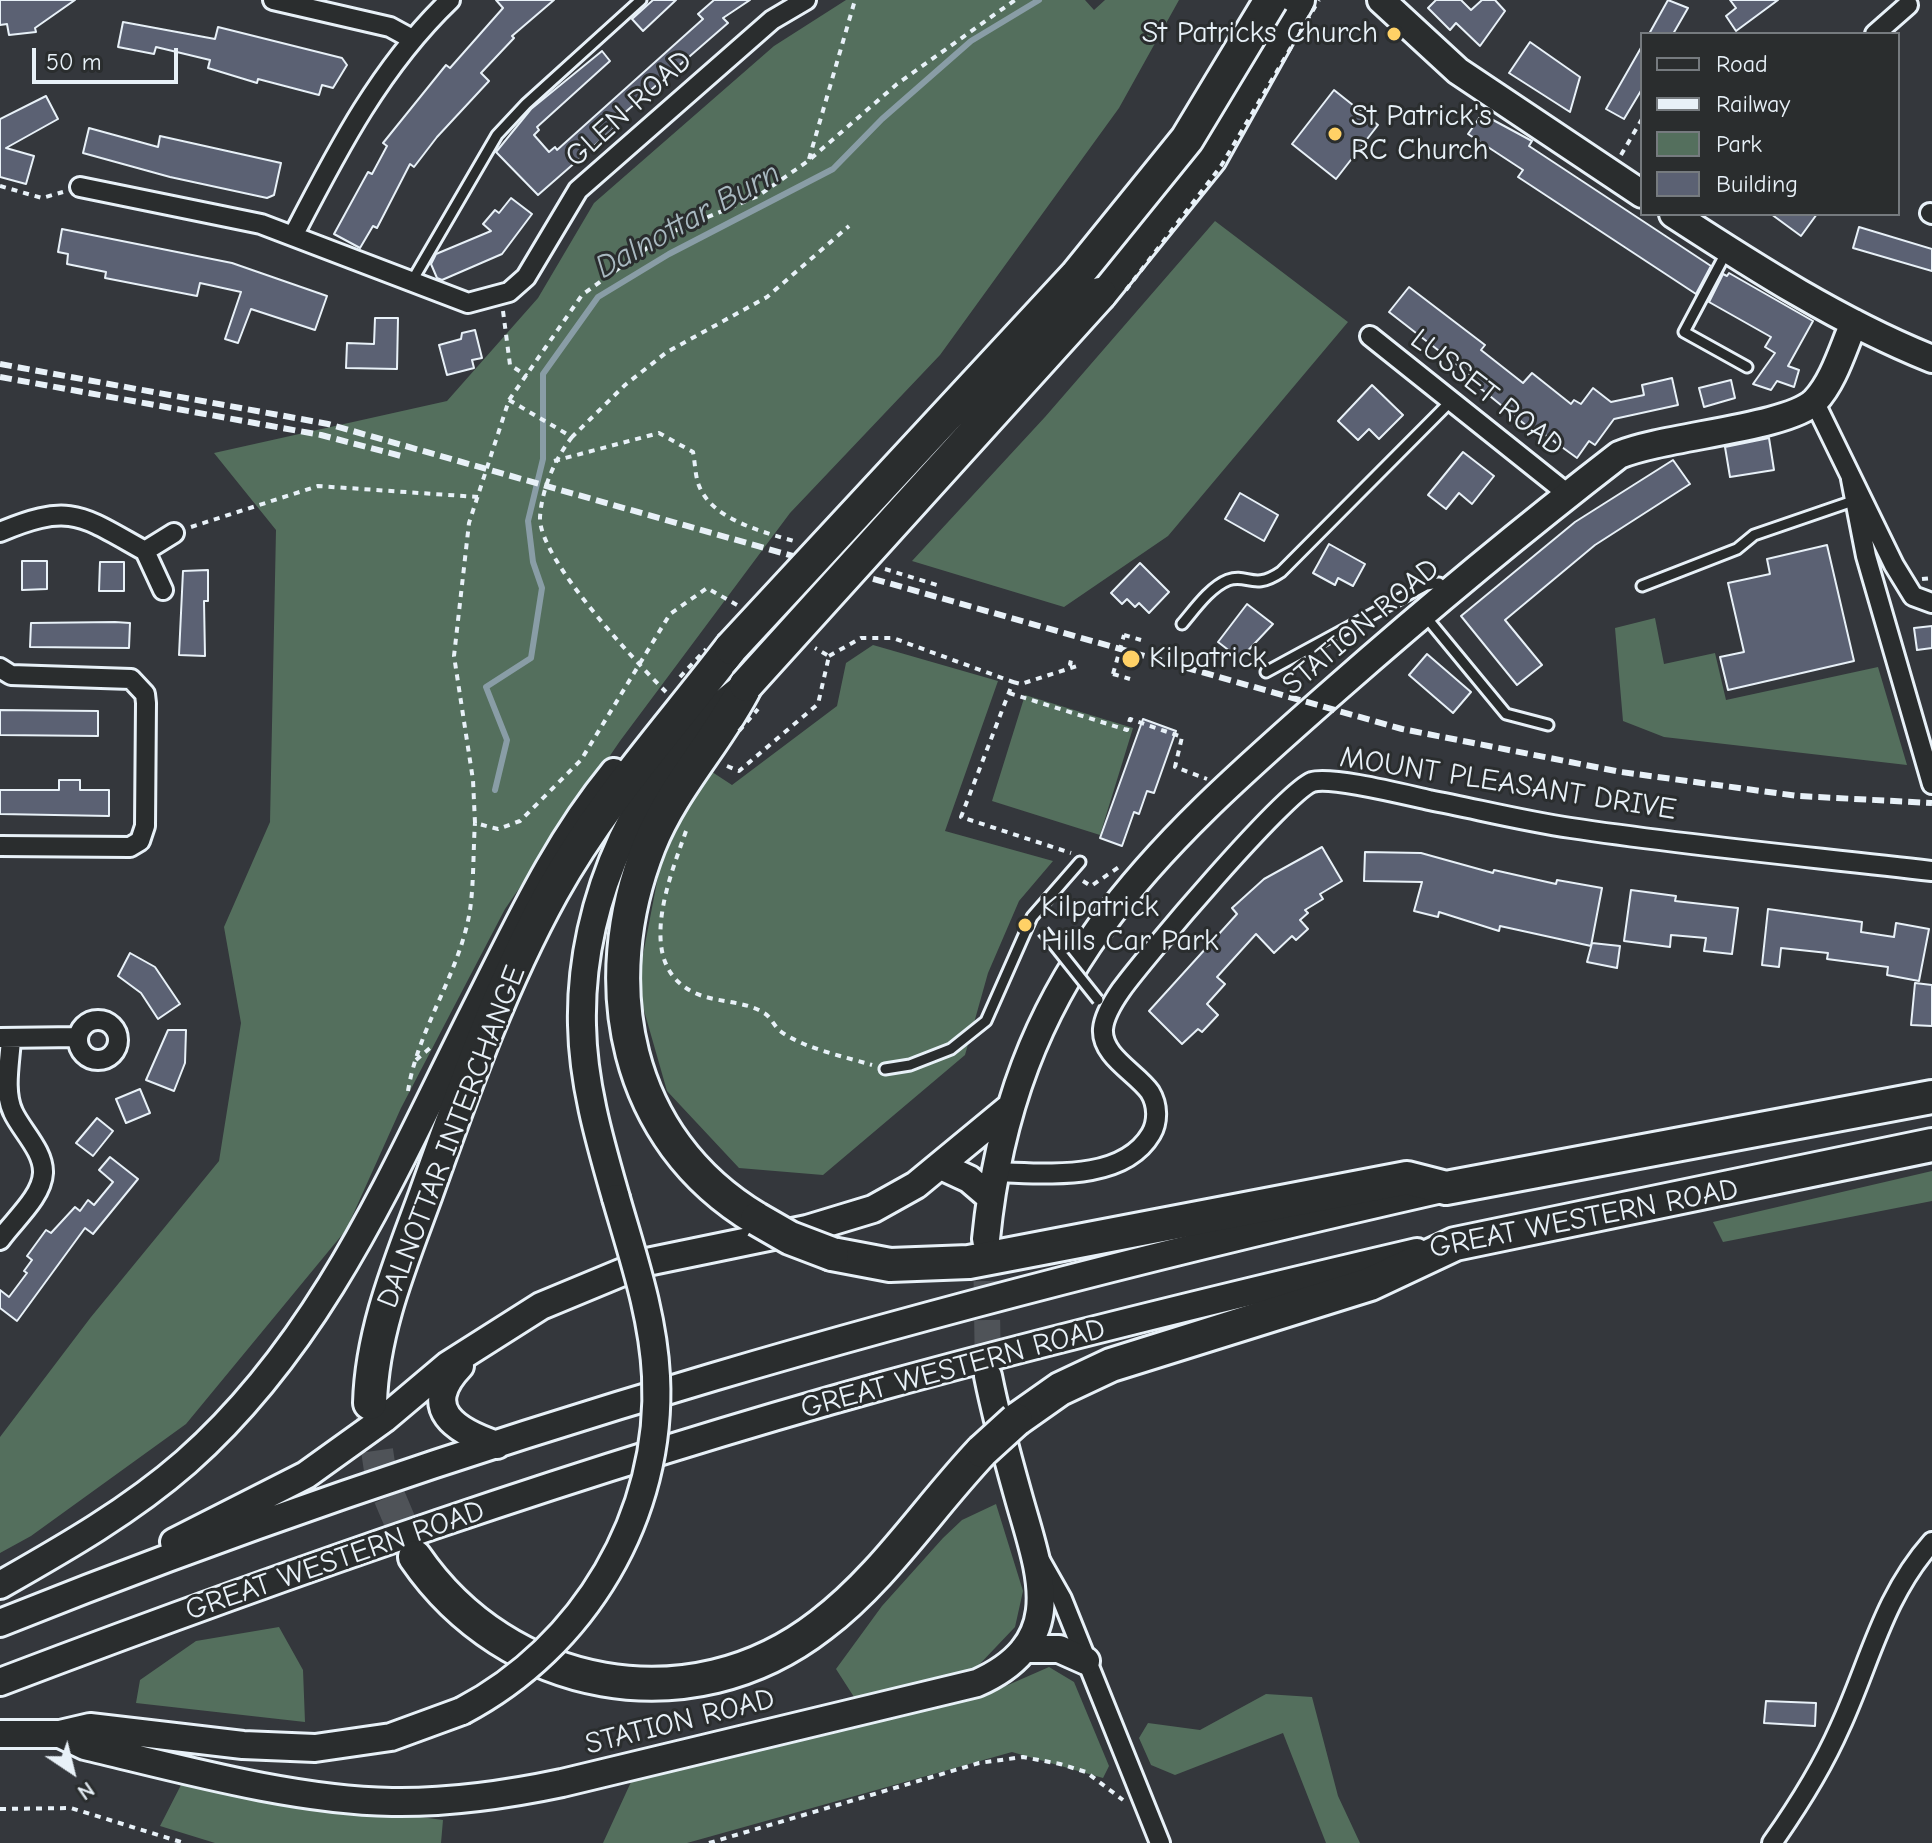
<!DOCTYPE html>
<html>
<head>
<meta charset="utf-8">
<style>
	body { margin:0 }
	#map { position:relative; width:1932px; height:1843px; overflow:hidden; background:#34373c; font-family:"Comic Neue",sans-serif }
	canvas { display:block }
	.legend { position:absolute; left:1640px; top:32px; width:260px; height:184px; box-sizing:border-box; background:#2a2d2e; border:2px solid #767b7f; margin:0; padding:10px 14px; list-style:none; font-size:24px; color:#e8f1f8 }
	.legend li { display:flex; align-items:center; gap:16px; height:40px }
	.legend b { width:40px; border:2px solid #767b7f }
	.north { position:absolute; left:32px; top:1731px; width:80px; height:80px; -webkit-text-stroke:6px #2a2d2e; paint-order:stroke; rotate:145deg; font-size:22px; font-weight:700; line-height:32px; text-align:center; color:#e8f1f8 }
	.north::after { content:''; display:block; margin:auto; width:28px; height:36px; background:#e8f1f8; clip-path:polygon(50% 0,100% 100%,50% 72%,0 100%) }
	.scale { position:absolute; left:32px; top:48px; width:146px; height:36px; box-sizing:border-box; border:4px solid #e8f1f8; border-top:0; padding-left:10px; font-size:24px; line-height:28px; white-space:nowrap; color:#e8f1f8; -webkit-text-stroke:6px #2a2d2e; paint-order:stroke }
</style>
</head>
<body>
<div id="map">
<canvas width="1932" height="1843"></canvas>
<ul class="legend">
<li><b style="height:10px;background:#2a2d2e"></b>Road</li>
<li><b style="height:10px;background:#e8f1f8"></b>Railway</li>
<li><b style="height:22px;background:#546f5d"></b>Park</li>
<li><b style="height:22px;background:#5b6173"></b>Building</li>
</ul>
<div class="north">N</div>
<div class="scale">50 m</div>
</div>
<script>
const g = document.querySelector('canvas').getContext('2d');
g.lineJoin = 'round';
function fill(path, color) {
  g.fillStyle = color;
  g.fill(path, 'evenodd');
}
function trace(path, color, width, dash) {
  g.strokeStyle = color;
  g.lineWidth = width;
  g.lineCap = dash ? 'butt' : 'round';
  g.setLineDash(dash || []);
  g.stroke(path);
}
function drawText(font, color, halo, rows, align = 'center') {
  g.font = font + ' "Comic Neue",sans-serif';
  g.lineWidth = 6;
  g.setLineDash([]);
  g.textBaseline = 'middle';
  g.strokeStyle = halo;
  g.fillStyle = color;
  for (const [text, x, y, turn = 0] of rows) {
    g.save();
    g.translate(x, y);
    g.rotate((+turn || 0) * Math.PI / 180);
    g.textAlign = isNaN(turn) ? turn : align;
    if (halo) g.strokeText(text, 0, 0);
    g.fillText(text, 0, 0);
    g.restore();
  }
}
const green = new Path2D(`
	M846 0H1085L1094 10 1105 0H1179L1119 108 940 355 790 513 620 741 505 909 401 1108 346 1230 186 1424 31 1536 0 1553V1437L91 1317 219 1161 241 1023 224 927 270 822 276 530 214 453 447 401 538 298 594 203 774 46Z
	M1215 221 1348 322 1168 536 1064 607 912 561 1045 417Z
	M1655 618 1664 664 1715 653 1726 700 1878 667 1907 765 1664 737 1623 721 1615 628Z
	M873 645 998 681 945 831 1053 861 1019 901 988 973 965 1055 823 1175 739 1168 667 1091 637 986 660 866 706 768 732 785 837 706 846 663Z
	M1025 695 1133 728 1100 835 992 801Z
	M1932 1171V1201L1723 1242 1713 1222Z
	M996 1504 1023 1591 1015 1627 976 1668 854 1697 836 1669 882 1606 943 1538 962 1520Z
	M279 1627 303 1670 305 1722 136 1703 140 1680 196 1641Z
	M1049 1667 1074 1682 1109 1766 1103 1778 1012 1752 687 1843H603L631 1782 983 1696Z
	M1266 1694 1312 1697 1338 1796 1360 1843H1326L1283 1733 1175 1775 1151 1765 1139 1738 1148 1723 1200 1730Z
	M181 1785 443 1820 441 1843H215L160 1826Z`);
const stream = new Path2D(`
	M495 790 507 740 486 687 531 658 542 588 533 562 528 521 543 459V374L598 297 669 254 833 169 882 119 971 41 1039 0`);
const building = new Path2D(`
	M0 0H75L35 28 36 32 9 35 7 24 0 25Z
	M496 0H554L512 36 514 38 481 73 489 81 437 137 414 167 410 164 377 228 373 226 360 248 334 234 368 172 372 174 387 146 383 143 446 65 450 68 503 8Z
	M653 0H676L643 31 632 19Z
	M714 0H750L723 18 728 23 614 122 618 125 538 195 496 152 531 109 602 51 610 61 537 127 539 130 534 135 549 152 555 147 557 150 703 19 698 14Z
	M1436 0H1461L1471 10 1482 0H1495L1505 11 1480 46 1456 23 1450 30 1428 8Z
	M1668 0 1688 8 1673 34H1649Z
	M1730 0H1778L1736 31 1726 16 1736 8Z
	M123 22 215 39 218 27 342 58 347 65 333 88 322 85 319 95 258 79 257 83 208 68 210 60 156 47 154 54 118 47Z
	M1530 42 1580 77 1570 112 1509 73Z
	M1642 46V89L1624 119 1606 109Z
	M1334 90 1378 125 1336 179 1292 144Z
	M46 96 58 119 6 148 34 156 26 184 0 177V119Z
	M1482 114 1532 141 1529 146 1711 266 1696 294 1518 177 1523 170 1468 134Z
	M89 128 158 147 160 136 281 163 274 195 267 198 170 177 83 153Z
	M511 198 532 214 502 254 442 280 437 278 431 264 436 254 491 231 483 224 495 210 499 213Z
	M1771 214H1817L1801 236Z
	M1859 227 1932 249V271L1853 248Z
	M62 229 232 263 327 296 315 330 251 309 238 343 225 339 241 292 200 283 197 296 105 278 106 272 67 264 68 254 58 252Z
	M1729 273 1813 321 1788 366 1799 370 1794 387 1777 381 1771 390 1753 384 1775 353 1765 347 1771 337 1709 302 1723 274 1727 276Z
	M1409 287 1485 345 1481 350 1523 383 1532 373 1571 404 1574 400 1581 404 1593 388 1611 402 1644 395 1642 385 1672 378 1678 405 1614 419 1595 445 1589 441 1577 458 1530 424 1528 427 1480 388 1483 385 1389 312Z
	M375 318H398L397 369 346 368 347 343 374 344Z
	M475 330 482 358 472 360 474 368 447 375 439 345 461 339 462 333Z
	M1731 380 1735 398 1704 407 1699 388Z
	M1372 385 1403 415 1379 439 1369 429 1358 440 1338 421Z
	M1769 438 1774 470 1730 477 1725 447Z
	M1463 452 1494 476 1472 504 1459 493 1446 509 1428 495Z
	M1673 460 1690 484 1595 545 1505 620 1542 665 1517 685 1461 616 1575 522Z
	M1240 493 1278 515 1264 541 1225 519Z
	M1329 544 1365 564 1353 586 1338 578 1335 585 1313 573Z
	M1827 545 1854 661 1728 690 1720 657 1744 652 1728 583 1770 574 1767 559Z
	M22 561H47V589L22 590Z
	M100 562H124V591H99Z
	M1140 563 1169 592 1149 613 1139 603 1135 607 1127 599 1122 604 1111 593Z
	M208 570V601H204L205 656 179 655 183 571Z
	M1247 604 1273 624 1240 659 1218 642Z
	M115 622 130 623 129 648 30 647 31 623Z
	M1932 626V648L1917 650 1914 628Z
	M1427 654 1471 692 1453 713 1409 675Z
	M0 710 98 711V736L0 735Z
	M1143 719 1176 731 1154 793 1147 791 1139 814 1134 812 1122 846 1100 838Z
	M59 780H80V790H109V816L0 814V790H59Z
	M1322 847 1342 881 1320 894 1323 899 1305 910 1308 913 1300 920 1308 929 1296 940 1292 936 1274 953 1256 934 1217 977 1225 984 1207 1004 1218 1015 1202 1032 1198 1029 1182 1044 1149 1011 1237 914 1232 908 1264 879Z
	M1365 852 1421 853 1493 873 1494 870 1556 884 1557 880 1602 888 1591 946 1500 926 1499 931 1439 912 1438 917 1414 911 1422 882 1364 881Z
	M1631 890 1676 896 1675 901 1738 908 1732 954 1704 951 1706 938 1671 935 1670 947 1624 941Z
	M1768 909 1862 922 1861 932 1894 937 1896 923 1929 929 1919 981 1887 975 1888 967 1827 959 1828 953 1781 948 1779 967 1762 965Z
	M1592 943 1620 946 1617 968 1587 962Z
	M130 953 155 967 180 1004 158 1019 141 993 118 976Z
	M1915 983 1932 985V1026L1911 1025Z
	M168 1030H186L185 1063 174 1091 146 1080Z
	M140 1089 150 1113 126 1123 116 1099Z
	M97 1118 113 1131 93 1156 76 1143Z
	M110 1157 138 1179 93 1234 85 1228 17 1321 0 1308V1290L9 1297 27 1273 24 1271 32 1260 27 1256 46 1230 51 1233 75 1207 80 1211 88 1200 94 1205 113 1182 99 1170Z
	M1766 1701 1816 1703 1815 1726 1764 1723Z`);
const primaryTunnel = new Path2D(`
	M986 1242 988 1376`);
const highwayTunnel = new Path2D(`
	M370 1403 381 1477 415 1557`);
const path = new Path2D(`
	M1621 155 1642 119
	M809 159 855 0
	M0 186 42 198 63 192
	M503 311 510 365 527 376
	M509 400 572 437 625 385 667 352 767 297 849 226
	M572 437C555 459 542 488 540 517 538 558 635 661 666 692
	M554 461 659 433 693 452C695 462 695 473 698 483 710 520 764 532 797 542
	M191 527 318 486 478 497
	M885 569 940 586
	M1922 579 1932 578
	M737 605 707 588 670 614 581 760 520 821 498 829 475 823 473 780 454 656 469 523 509 400 582 295 665 235 758 196 808 161 897 84 1015 0
	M1124 635 1141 640
	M829 656 861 638H893L1013 682 961 817 1071 853
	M1113 674 1130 679
	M1013 682 1021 684 1077 666 1070 664 1071 660
	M1009 693 1127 730 1130 719 1182 737 1175 767 1207 779
	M727 766 739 771 818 704 829 656 815 648
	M686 831C670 877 634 963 693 992 714 1003 744 1000 764 1013 771 1017 774 1026 780 1031 805 1049 843 1056 872 1065
	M1083 881 1091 886 1119 867
	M416 1060 430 1048
	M408 1091C418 1028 460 973 470 910 474 882 473 852 475 823
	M0 1809 71 1808 184 1843
	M709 1843 979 1763 1023 1757 1060 1764 1086 1772 1123 1800`);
const lane = new Path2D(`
	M1727 251 1684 332 1747 367
	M412 281 497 135 526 104 641 0
	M1642 586 1737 549 1754 535 1853 501
	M1426 617 1506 714 1548 725
	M1182 624C1194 610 1210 587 1228 580 1248 573 1253 591 1281 572L1452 400
	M1266 672 1426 585 1439 583 1447 591
	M885 1069 910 1065 951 1049 986 1021 1032 917 1080 862`);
const street = new Path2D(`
	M273 0 390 27 412 39
	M1875 34 1908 5
	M80 187 261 224 468 303 509 292 526 277 578 190 772 20 806 0
	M1930 213 1932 214
	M293 236C337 151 380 67 450 0
	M1370 336 1569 495
	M1814 401 1894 565 1913 596 1932 603
	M1851 479 1866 556 1932 784
	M0 532C71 502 82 516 145 551
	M163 590 145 551 174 533
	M0 668 11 675 131 679 145 694 146 703 145 826 140 841 130 847 0 846
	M78 1040a20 20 0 1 1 40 0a20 20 0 1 1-40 0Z
	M0 1038 78 1037
	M995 1172C1044 1173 1122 1183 1151 1134 1158 1122 1158 1105 1150 1092 1137 1073 1101 1056 1103 1029 1104 1017 1114 1000 1121 990 1144 958 1285 792 1312 782 1331 776 1406 795 1429 800 1476 809 1523 821 1571 828 1690 846 1812 857 1932 871
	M0 1240C13 1221 42 1197 43 1173 44 1151 21 1130 13 1112 3 1091 10 1061 11 1038
	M1041 1562 1062 1599 1160 1843
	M1772 1843C1798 1806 1822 1768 1840 1727 1870 1662 1883 1597 1932 1542`);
const primary = new Path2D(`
	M1381 0 1458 71 1642 194
	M1673 214C1756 268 1840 322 1932 359
	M941 1166 969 1179 990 1197
	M616 1198C600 1142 583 1085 582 1025 579 900 640 766 740 689
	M986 1239C1012 976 1148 854 1335 690 1427 609 1522 530 1619 455 1664 436 1788 428 1815 401 1834 381 1843 348 1854 323
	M460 1366C419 1409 456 1431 497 1445
	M174 1542 306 1475 384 1419 448 1365 541 1306 647 1262 807 1229 873 1209 916 1185 1008 1109
	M0 1585C65 1548 130 1511 186 1462 324 1340 393 1172 474 1012 517 928 554 845 614 772
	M0 1623C467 1435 956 1299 1446 1188
	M1024 1649H1059L1086 1661
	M0 1682C290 1572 583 1469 882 1386 1059 1337 1238 1294 1417 1252
	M0 1734H60L90 1727 243 1745 315 1748 391 1737 462 1711
	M60 1734 85 1746C182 1769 292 1800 392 1802 449 1803 505 1795 562 1783L977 1683C1071 1641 1039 1571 1018 1495 1007 1456 996 1416 988 1376`);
const highway = new Path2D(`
	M1100 294 1210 158 1298 0
	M746 685C718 741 673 786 649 846 595 983 623 1139 757 1219
	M832 1254 890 1265 969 1262 1407 1178 1446 1188 1932 1097
	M370 1403C372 1330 401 1262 426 1194 463 1091 499 988 552 892 601 803 670 728 731 648
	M1016 1420 1060 1389 1111 1365 1370 1284 1455 1244 1932 1145
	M415 1557C507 1691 690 1727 821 1625 884 1577 928 1508 982 1451`);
const rail = new Path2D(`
	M0 364 328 424 1402 729 1621 772 1798 796 1932 803
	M0 377 321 435 401 456`);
const pathBridge = new Path2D(`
	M1126 290 1221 166 1319 0
	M1113 674 1124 635
	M680 677 706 649
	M739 731 758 709`);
const laneBridge = new Path2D(`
	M1043 931 1098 1000`);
const primaryBridge = new Path2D(`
	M462 1711C584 1647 663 1515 656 1376 653 1315 633 1257 616 1198`);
const highwayBridge = new Path2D(`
	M731 648 1076 276 1187 139 1271 0
	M746 685 1100 294
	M757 1219 790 1238 832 1254
	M982 1451 1016 1420`);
const markers = [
	[1394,34,8,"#ffd166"],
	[1335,134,8,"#ffd166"],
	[1131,659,10,"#ffd166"],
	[1025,925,8,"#ffd166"]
];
const poiNames = [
	["St Patricks Church",1378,34,"right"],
	["St Patrick's",1351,117],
	["RC Church",1351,151],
	["Kilpatrick",1149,659],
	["Kilpatrick",1041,908],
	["Hills Car Park",1041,942]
];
const streetNames = [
	["GLEN ROAD",629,109,-42],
	["LUSSET ROAD",1487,393,38],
	["STATION ROAD",1361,627,-40],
	["MOUNT PLEASANT DRIVE",1508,784,9],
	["DALNOTTAR INTERCHANGE",452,1137,-69],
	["GREAT WESTERN ROAD",1584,1219,-11],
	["GREAT WESTERN ROAD",953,1369,-15],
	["GREAT WESTERN ROAD",335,1561,-19],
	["STATION ROAD",680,1722,-14]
];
const waterNames = [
	["Dalnottar Burn",688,221,-29]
];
fill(green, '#546f5d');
trace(stream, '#899da6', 6);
fill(building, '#5b6173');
trace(building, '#e8f1f8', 2);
trace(primaryTunnel, '#4f5358', 26, [26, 13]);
trace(highwayTunnel, '#4f5358', 32, [32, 16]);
trace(lane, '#e8f1f8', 15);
trace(street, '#e8f1f8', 24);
trace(primary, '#e8f1f8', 32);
trace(highway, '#e8f1f8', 38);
trace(path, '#e8f1f8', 4, [6, 6]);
trace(lane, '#2a2d2e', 9);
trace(street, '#2a2d2e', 18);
trace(primary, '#2a2d2e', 26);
trace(highway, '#2a2d2e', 32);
trace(rail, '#e8f1f8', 6, [12, 6]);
trace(laneBridge, '#e8f1f8', 15, []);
trace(primaryBridge, '#e8f1f8', 32, []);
trace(highwayBridge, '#e8f1f8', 38, []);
trace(pathBridge, '#e8f1f8', 4, [6, 6]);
trace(laneBridge, '#2a2d2e', 9);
trace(primaryBridge, '#2a2d2e', 26);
trace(highwayBridge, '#2a2d2e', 32);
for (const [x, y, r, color] of markers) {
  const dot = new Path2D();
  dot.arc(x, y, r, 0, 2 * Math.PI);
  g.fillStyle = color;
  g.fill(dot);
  trace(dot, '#2a2d2e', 3);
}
drawText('30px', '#e8f1f8', '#2a2d2e', poiNames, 'left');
drawText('30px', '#e8f1f8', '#2a2d2e', streetNames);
drawText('italic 32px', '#a9b9c1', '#2a2d2e', waterNames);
</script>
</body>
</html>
